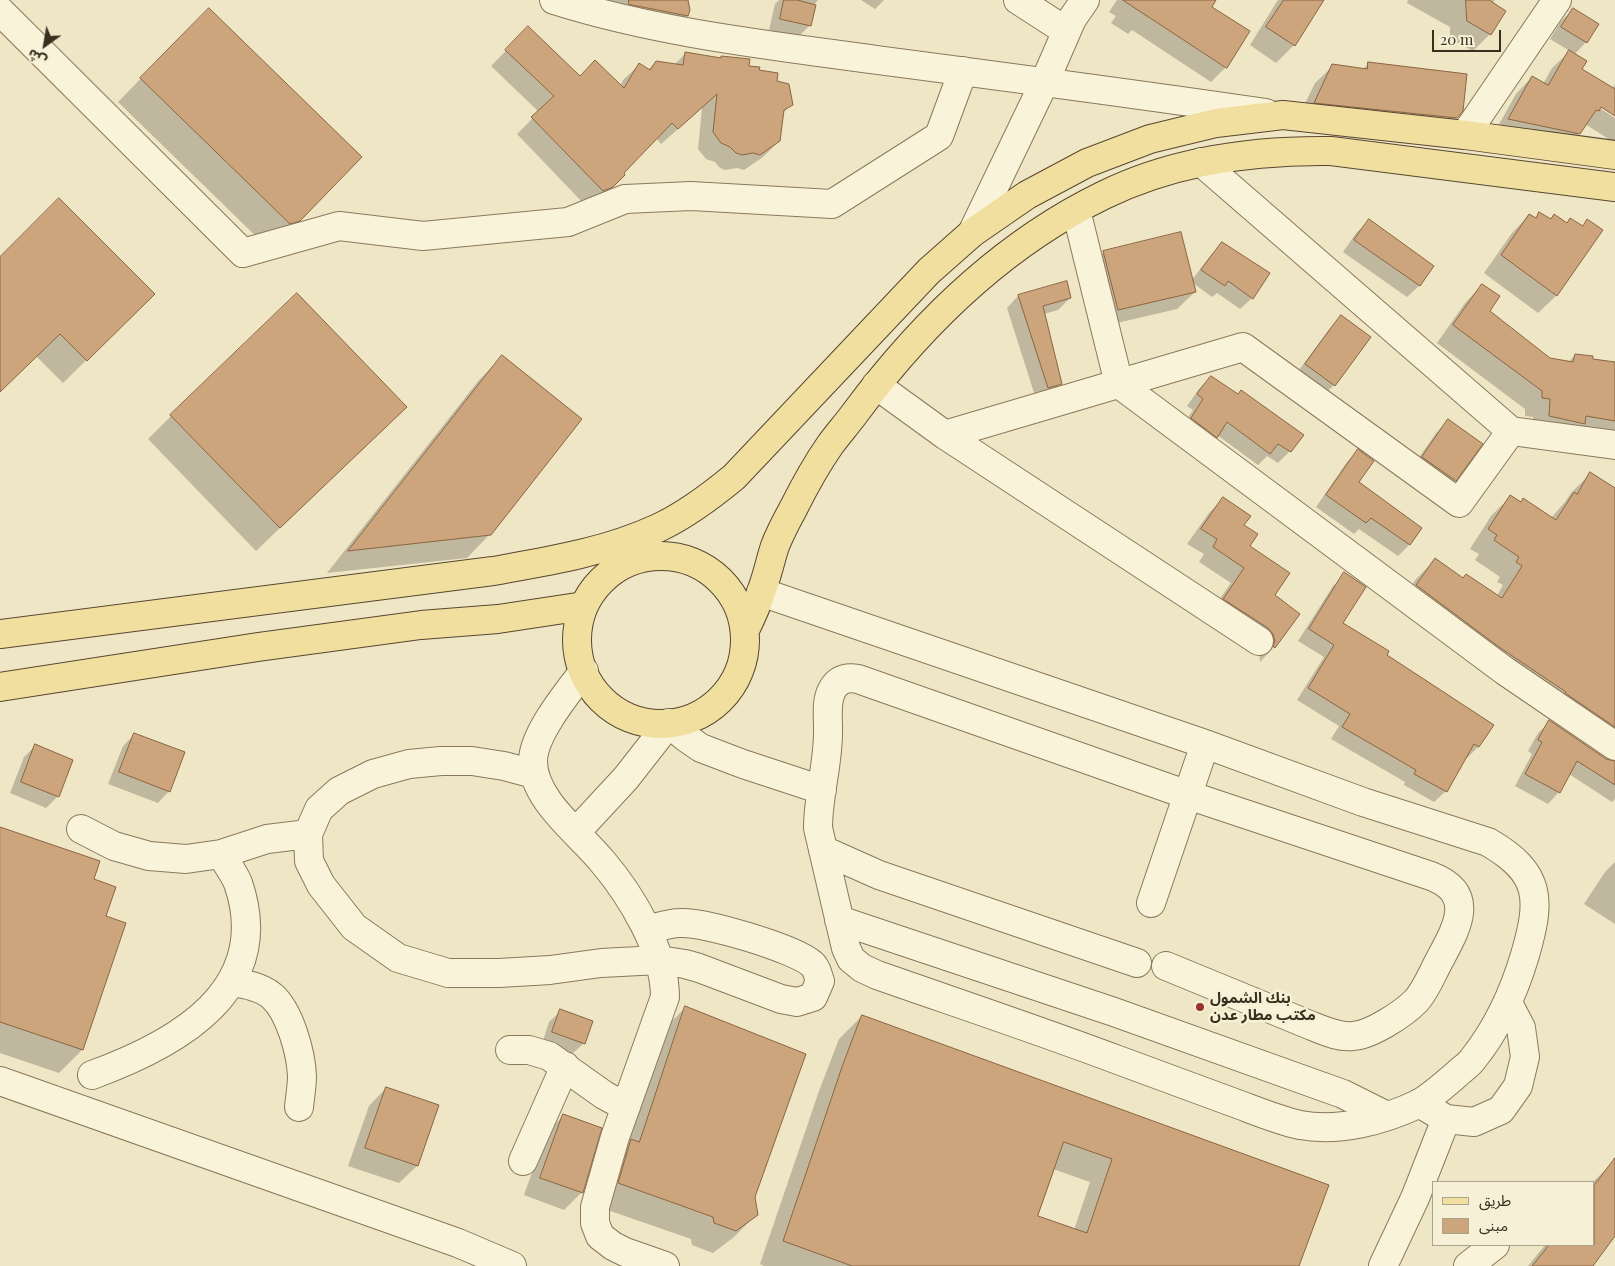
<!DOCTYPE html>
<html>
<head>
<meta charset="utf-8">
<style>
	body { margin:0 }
	#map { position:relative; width:1615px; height:1266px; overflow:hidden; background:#efe6c6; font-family:"Playfair Display","Noto Sans Arabic",serif }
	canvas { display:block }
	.legend { position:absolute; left:1432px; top:1181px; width:162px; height:65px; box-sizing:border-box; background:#f6f0d6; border:1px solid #aba38d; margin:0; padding:6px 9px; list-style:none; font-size:15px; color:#3a2f1f }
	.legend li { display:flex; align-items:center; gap:10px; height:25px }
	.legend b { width:25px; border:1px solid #aba38d }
	.north { position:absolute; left:20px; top:20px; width:50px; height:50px; -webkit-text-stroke:4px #f6f0d6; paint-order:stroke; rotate:212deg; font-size:14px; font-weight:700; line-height:20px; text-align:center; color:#3a2f1f }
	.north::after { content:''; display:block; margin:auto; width:18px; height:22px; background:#3a2f1f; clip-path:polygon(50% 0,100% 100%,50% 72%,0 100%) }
	.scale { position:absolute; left:1432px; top:30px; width:69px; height:22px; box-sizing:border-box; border:2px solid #3a2f1f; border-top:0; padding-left:6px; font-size:15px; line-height:18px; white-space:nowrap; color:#3a2f1f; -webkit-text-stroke:4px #f6f0d6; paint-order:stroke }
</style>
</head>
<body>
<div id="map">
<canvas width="1615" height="1266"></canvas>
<ul class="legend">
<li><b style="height:6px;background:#f1df9f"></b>طريق</li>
<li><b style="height:14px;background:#cda57c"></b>مبنى</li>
</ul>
<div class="north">ش</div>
<div class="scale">20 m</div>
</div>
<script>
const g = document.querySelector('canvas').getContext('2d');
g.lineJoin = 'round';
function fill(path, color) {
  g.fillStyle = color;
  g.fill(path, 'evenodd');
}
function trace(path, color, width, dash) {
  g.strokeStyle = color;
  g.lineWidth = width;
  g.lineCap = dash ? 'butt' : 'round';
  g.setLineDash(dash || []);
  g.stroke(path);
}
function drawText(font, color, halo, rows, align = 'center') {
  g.font = font + ' "Playfair Display","Noto Sans Arabic",serif';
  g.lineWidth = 5;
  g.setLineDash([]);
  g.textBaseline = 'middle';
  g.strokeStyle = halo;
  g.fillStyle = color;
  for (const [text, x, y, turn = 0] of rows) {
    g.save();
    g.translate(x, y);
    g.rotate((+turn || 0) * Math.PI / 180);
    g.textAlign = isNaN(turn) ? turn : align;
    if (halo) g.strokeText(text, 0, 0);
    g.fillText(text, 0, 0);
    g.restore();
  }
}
const shadow = new Path2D(`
	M591 0H686L687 16 669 33Z
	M779 0H818L815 4 810 25 798 37 769 30 775 4Z
	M861 0H884L875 9Z
	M1117 0H1214L1210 7 1226 67 1211 82 1132 30 1128 34 1111 23 1116 16 1109 12Z
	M1278 0H1323L1294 45 1276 63 1250 45Z
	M1408 0H1495L1492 4 1490 34 1473 51 1450 39V27L1407 3Z
	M1573 10 1586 42 1574 55 1580 69 1612 89 1615 84V115L1597 103 1595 105 1615 118V143L1585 124 1579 133 1562 150 1493 135 1516 94 1532 77 1543 84 1552 68 1570 51 1550 39 1561 21Z
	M528 28 580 77 620 86 623 80 639 65 648 70 656 62 674 65 686 53 720 59 722 57 758 71 776 82 792 104 782 114 779 141 763 157 744 170 737 168 725 170 720 168 715 162 706 159 698 149 702 108 661 144 656 138 622 173 624 175 608 191 596 202 586 206 517 134 539 112 491 66Z
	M186 32 299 220 275 244 266 246 118 102Z
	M1369 63 1456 118 1439 135 1297 120 1315 83 1333 66 1362 70Z
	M1540 214 1549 220 1554 215 1566 224 1570 219 1582 227 1587 221 1602 230 1556 296 1538 313 1484 273 1512 233 1529 215 1535 219Z
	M1369 221 1432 266 1419 286 1407 297 1343 252 1357 232Z
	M1222 244 1252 298 1240 309 1217 293 1212 297 1193 283 1195 292 1177 309 1100 327 1086 270 1104 252 1192 280 1211 255Z
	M0 258 153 294 63 383 36 356 0 391Z
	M1066 283 1070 298 1058 310 1044 314 1060 384 1049 395 1036 399 1007 308 1018 296Z
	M1482 285 1488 311 1550 359 1568 362 1575 355 1592 361 1615 363V441L1533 433V417L1525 416V409L1437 343 1465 303Z
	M1341 317 1369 337 1334 385 1322 397 1294 377 1330 328Z
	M502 357 490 534 467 558 327 573 479 380Z
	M1211 377 1290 451 1278 463 1267 456 1258 465 1217 435 1205 448 1180 430 1193 410 1187 406 1199 389Z
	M171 416 382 430 256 551 148 439Z
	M1448 421 1455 480 1443 491 1411 469 1436 433Z
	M1358 451 1357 483 1420 529 1409 545 1398 556 1359 529 1354 534 1316 507 1347 462Z
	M1590 474 1615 489V754L1609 759 1605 752 1398 605 1416 579 1435 560 1463 579 1497 596 1503 585 1497 582 1500 577 1475 560 1479 554 1470 549 1491 516 1511 496 1551 518 1565 502 1571 493Z
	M1223 499 1242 526 1248 546 1273 596 1298 614 1274 647 1260 662 1259 649 1209 614 1231 583 1199 562 1204 554 1187 544 1209 513Z
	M1345 574 1342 623 1385 656 1492 725 1478 747 1467 758 1465 757 1446 791 1434 802 1404 785 1405 782 1331 739 1339 726 1297 700 1324 657 1298 641 1333 586Z
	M1550 722 1606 760 1615 762V799L1612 802 1569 774 1559 792 1548 804 1515 786 1532 754 1528 751 1538 733Z
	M134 735 169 791 158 803 108 784 123 746Z
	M35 746 58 796 46 808 10 793 24 757Z
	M0 828 93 880 105 917 82 1050 59 1073 0 1053Z
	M1615 862V924L1584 904 1605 872Z
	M686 1007 754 1197 756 1215 734 1237 713 1253 692 1245 691 1239 596 1206 663 1030Z
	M561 1011 584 1043 572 1054 542 1044 549 1022Z
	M862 1016 1327 1186 1298 1266H764L760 1264 819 1091 839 1039ZM1053 1169 1090 1182 1074 1230 1037 1217Z
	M386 1088 438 1106 417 1166 399 1183 348 1166 369 1106Z
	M563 1116 582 1192 564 1210 524 1195 546 1133Z
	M1612 1163 1615 1165V1234L1592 1266H1528L1545 1245H1594L1593 1182Z`);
const building = new Path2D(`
	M629 0H688L690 10 688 16 632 5 629 4Z
	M784 0H797L816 5 811 26 780 19Z
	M1123 0H1216L1212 7 1250 31 1227 68Z
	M1284 0H1324L1295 46 1266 27Z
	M1466 0H1489L1506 11 1491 35 1467 21Z
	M209 8 362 157 300 221 290 224 140 78Z
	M1573 8 1599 24 1587 43 1561 27Z
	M528 26 580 76 595 60 624 88 639 63 650 70 656 61 683 65 685 52 721 58V56L750 59 749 66 760 67 759 70 778 73 777 81 789 84 793 105 784 110 780 141 760 155 753 153 742 155 736 153 730 147 721 143 713 132 717 94 678 129 672 123 624 173 625 175 613 187 603 191 531 117 554 96 505 50Z
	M1569 50 1587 61 1582 69 1615 89V116L1601 107 1599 111 1596 110 1580 134 1508 119 1532 76 1548 85Z
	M1368 62 1467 74 1463 111 1457 118 1314 103 1332 64 1367 69Z
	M59 198 155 294 87 361 60 334 0 392V257Z
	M1539 212 1551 219 1554 214 1567 223 1570 218 1583 226 1587 219 1603 230 1557 296 1501 255 1529 214 1536 218Z
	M1369 219 1434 266 1420 286 1354 240Z
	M1181 232 1196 292 1118 310 1103 251Z
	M1222 242 1270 273 1253 299 1228 281 1225 286 1201 270Z
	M1067 281 1071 298 1043 306 1062 384 1048 388 1018 295Z
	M1482 284 1500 296 1490 311 1550 358 1573 362 1575 354 1593 356V359L1615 362V421L1586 416 1585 424 1549 416 1550 399 1542 398V391L1453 325Z
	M297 293 407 407 280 528 170 415Z
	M1341 315 1371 337 1335 386 1305 364Z
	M502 355 582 419 491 535 348 551Z
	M1211 376 1238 394 1241 390 1304 435 1291 452 1278 444 1270 454 1227 422 1217 438 1191 418 1203 399 1197 394Z
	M1448 419 1483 444 1456 481 1422 457Z
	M1358 449 1374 461 1359 482 1422 528 1410 545 1371 518 1366 523 1326 495Z
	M1590 472 1615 488V727L1565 693 1566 692 1499 647 1416 585 1435 558 1463 578 1466 574 1502 598 1522 566 1516 562 1519 557 1494 540 1497 535 1488 529 1510 495 1521 502 1523 498 1556 520 1574 492 1577 494Z
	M1223 497 1251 516 1244 525 1258 534 1250 546 1290 573 1275 595 1300 614 1275 648 1273 646 1275 641 1273 634 1268 628 1223 599 1244 568 1213 547 1217 539 1201 529Z
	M1344 572 1366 587 1343 623 1389 651 1387 655 1494 725 1479 747 1474 744 1447 792 1414 774 1416 770 1342 727 1350 714 1308 688 1334 645 1309 629Z
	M1549 720 1606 759 1615 761V785L1577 761 1560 793 1525 774 1542 742 1538 740Z
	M134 733 185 752 170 792 119 772Z
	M35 744 73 760 59 797 21 782Z
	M0 827 100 861 94 879 116 887 106 916 126 923 83 1050 0 1022Z
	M685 1006 806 1054 755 1197 758 1215 736 1231 714 1223 713 1217 618 1183 631 1139 639 1142Z
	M560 1009 593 1021 585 1044 552 1032Z
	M862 1015 1329 1185 1299 1266H852L783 1241 842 1067ZM1064 1142 1112 1159 1087 1233 1038 1216Z
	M386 1087 439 1105 418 1166 365 1148Z
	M563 1114 602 1128 583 1193 540 1178Z
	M1615 1158V1236L1593 1266H1532L1549 1245H1594V1186Z`);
const minor = new Path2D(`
	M554 0C658 33 768 45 877 60 1007 77 1136 94 1266 113
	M1018 0 1066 31
	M0 11 243 253 339 226 423 236 568 222 625 199 691 196 832 204 939 136 963 71
	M1465 135 1557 0
	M1201 162 1511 431 1615 445
	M1076 210 1119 384 1505 671 1615 746
	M972 233 1045 81 1072 19 1085 0
	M876 385 945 435 1259 641
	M945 435 1243 347 1459 503 1511 431
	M761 592 1205 744 1363 802 1488 842C1542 873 1541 900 1525 955 1514 992 1497 1029 1473 1059 1469 1065 1462 1069 1457 1074 1445 1084 1431 1097 1418 1104 1382 1121 1339 1132 1300 1125 1277 1120 1254 1110 1232 1102 1194 1088 1156 1074 1118 1060 1038 1030 957 1003 877 975L862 968 851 959 846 948 818 828C818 794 829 762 828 728 828 715 826 701 832 690 838 679 847 677 858 679L1188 795 1431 876C1478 894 1456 929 1439 961 1432 974 1426 990 1416 1001 1403 1014 1371 1035 1353 1036 1340 1038 1325 1031 1312 1026L1166 966
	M584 671C568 692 534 733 533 760 532 799 579 833 602 861 631 895 665 951 665 997L615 1137 595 1207V1223L600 1236 613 1246 625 1252 665 1266
	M534 774 504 766 472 761H441L409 764 373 774 339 791 319 809 308 834 309 861 321 885 354 927 398 958 448 973H499L550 970 601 963 659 960 685 964 699 968 781 999 797 1002 813 997 820 981C818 976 817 968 812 964 796 949 703 921 680 923 669 923 658 927 647 930
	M81 829 114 846 149 856 186 859 221 854 267 839 308 834
	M576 832 626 778 669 723 685 737 701 748 743 764 822 790
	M823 850 879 875 1137 963
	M1151 903 1205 744
	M839 920 1114 1012 1343 1094 1387 1116
	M232 982C246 984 261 987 272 996 290 1012 301 1053 302 1076 302 1086 300 1097 299 1107
	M510 1050H529L549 1056 604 1095 626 1107
	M92 1075C177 1044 275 990 238 883 234 873 226 863 221 854
	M0 1081 458 1243 512 1266
	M1419 1103 1446 1119 1474 1122 1501 1110 1518 1086 1525 1057 1521 1028 1508 1003
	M523 1161 565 1066
	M1383 1266 1415 1198 1446 1119
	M1468 1266 1495 1245`);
const major = new Path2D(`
	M577 640a84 84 0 1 1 168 0a84 84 0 1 1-168 0Z
	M745 630C751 618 757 605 761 592 767 577 770 561 775 546 780 533 787 520 793 509 804 487 816 465 830 445 838 434 847 424 855 413 921 324 1003 244 1104 195 1175 160 1254 150 1331 151L1615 187
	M0 634 493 571C549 561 606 552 658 528 686 515 711 496 734 477L929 271 972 233 1027 195 1087 163 1150 139 1216 123 1283 115 1465 135 1615 155
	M0 687 258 647 421 625 498 619 584 606`);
const markers = [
	[1200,1007,5,"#9a342b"]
];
const poiNames = [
	["بنك الشمول",1210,998],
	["مكتب مطار عدن",1210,1015]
];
fill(shadow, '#0003');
fill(building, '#cda57c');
trace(building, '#8a6441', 1);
trace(minor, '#8a795c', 30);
trace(major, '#584630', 30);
trace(minor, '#f9f3da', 28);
trace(major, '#f1df9f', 28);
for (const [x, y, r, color] of markers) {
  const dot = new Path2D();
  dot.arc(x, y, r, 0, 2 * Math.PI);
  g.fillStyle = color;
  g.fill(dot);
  trace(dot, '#f6f0d6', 2);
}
drawText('bold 15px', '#3a2f1f', '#f6f0d6', poiNames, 'left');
</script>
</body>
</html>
